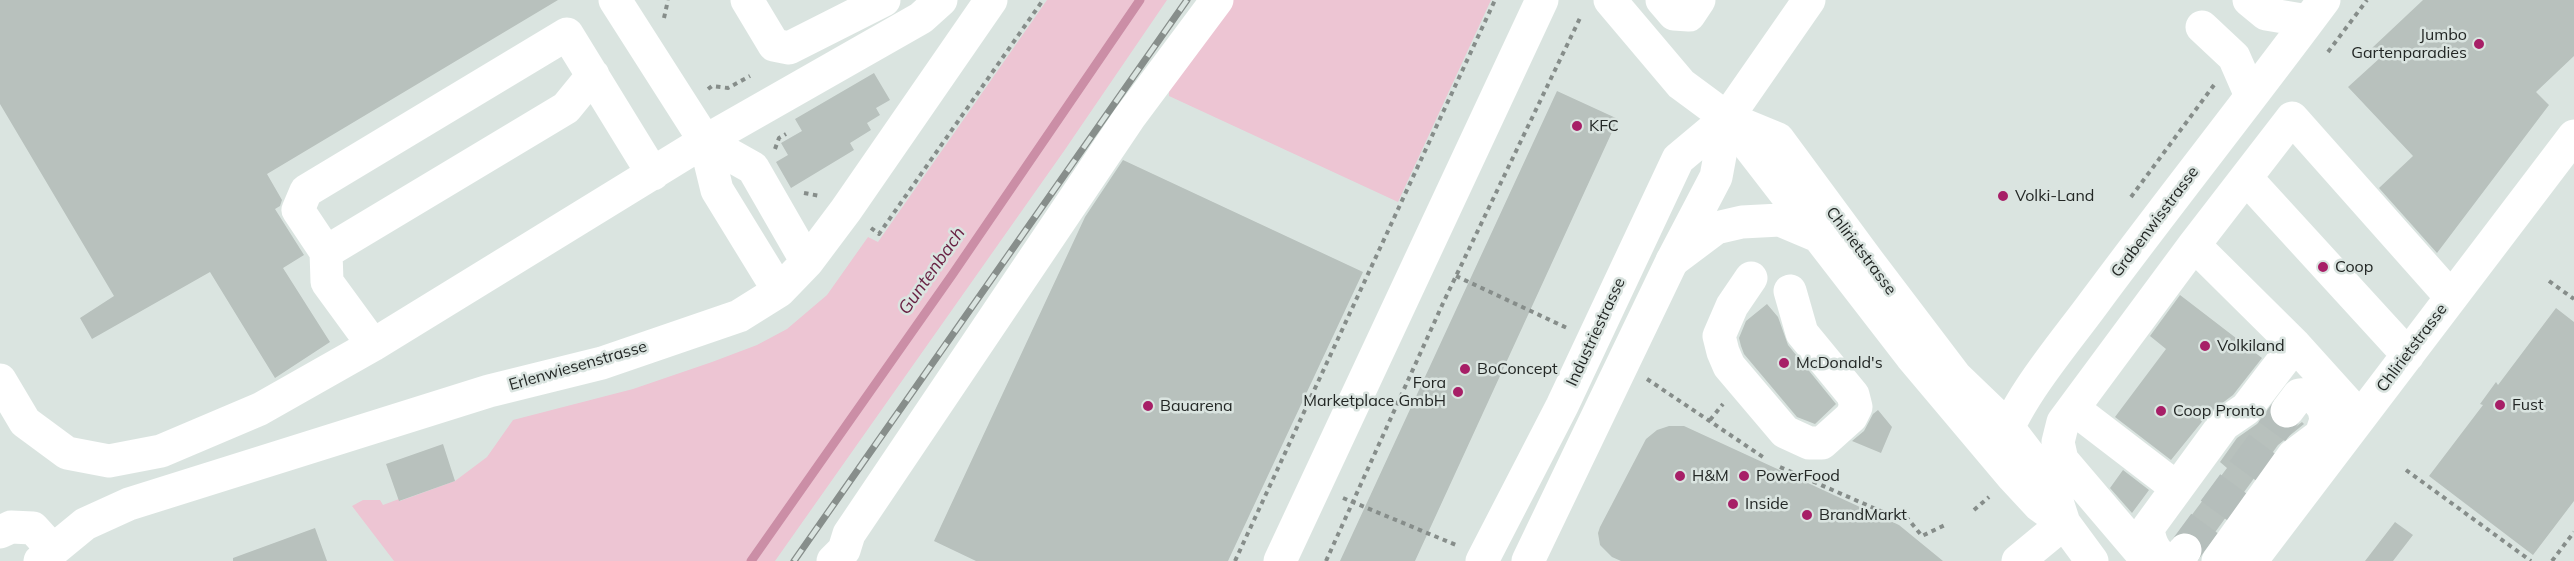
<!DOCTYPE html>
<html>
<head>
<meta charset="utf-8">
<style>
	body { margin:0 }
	canvas { display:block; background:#dae4e0 }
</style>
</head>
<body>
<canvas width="2574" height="561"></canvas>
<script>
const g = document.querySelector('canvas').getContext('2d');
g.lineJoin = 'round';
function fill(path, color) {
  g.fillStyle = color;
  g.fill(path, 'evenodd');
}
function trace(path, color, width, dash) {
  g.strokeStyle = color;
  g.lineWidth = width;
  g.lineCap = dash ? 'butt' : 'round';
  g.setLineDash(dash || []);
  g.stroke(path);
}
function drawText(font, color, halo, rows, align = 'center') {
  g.font = font + ' Mulish,sans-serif';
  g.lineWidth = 5;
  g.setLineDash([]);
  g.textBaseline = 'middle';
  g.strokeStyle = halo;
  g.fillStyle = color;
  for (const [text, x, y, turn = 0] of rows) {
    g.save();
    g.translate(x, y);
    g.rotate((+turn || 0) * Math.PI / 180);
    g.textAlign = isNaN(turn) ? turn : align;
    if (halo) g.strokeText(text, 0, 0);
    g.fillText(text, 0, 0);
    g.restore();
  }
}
const green = new Path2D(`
	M1047 0H1167L1064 151 775 561H394L352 506 363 500H380L383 505 399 499 400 501 455 481 487 457 513 420 633 389 712 362 757 345 787 329 827 295 868 237 878 242Z
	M1232 0H1491L1398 202 1169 96V90Z`);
const stream = new Path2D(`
	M751 561 952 275 1140 0`);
const building = new Path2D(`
	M0 0H558L267 174 282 200 280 206 275 209 304 255 283 268 330 342 275 378 210 272 92 339 80 318 114 296 0 104Z
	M2423 0H2574V56L2536 92 2549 105 2437 253 2379 188 2413 156 2348 87 2381 57 2372 48Z
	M874 73 890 100 876 108 880 115 867 123 871 130 850 143 854 150 791 188 776 162 788 155 781 143 802 131 795 119Z
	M1557 91 1618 119 1415 561H1340Z
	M1123 160 1363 272 1228 561H976L934 541 1085 217Z
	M2180 295 2262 358 2233 395 2209 413 2171 460 2115 417 2166 349 2150 336Z
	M1767 304 1778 317 1788 345 1836 404 1815 424 1797 417 1744 354 1741 346 1739 338 1746 321Z
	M2556 308 2574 322V501L2533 555 2429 476 2483 405 2480 404 2496 382 2498 385Z
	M1878 410 1892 427 1881 453 1852 441 1864 431 1873 414Z
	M2269 410 2270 419 2275 426 2284 429 2294 428 2302 422 2304 424 2278 445 2203 549 2202 543 2196 535 2187 531 2179 532 2227 468 2220 462 2237 438 2257 424Z
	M1669 426H1684L1899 525 1943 561H1621L1612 557 1600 545 1598 533 1600 527 1646 439 1657 430Z
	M443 444 455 481 399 501 386 464Z
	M2123 470 2149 490 2132 513 2110 488Z
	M2395 522 2413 535 2393 561H2365Z
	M315 528 327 561H233V558Z`);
const minorTunnel = new Path2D(`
	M2185 550 2287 411`);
const path = new Path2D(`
	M664 18 668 0
	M2328 52 2367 0
	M708 89 712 86 728 88 750 76
	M775 149 779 138 786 134
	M804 193 820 196
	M2131 197 2214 85
	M871 228 879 234 1043 0
	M1456 276 1567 328
	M2549 281 2574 299
	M1647 379 1763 457
	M1710 420 1723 404
	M1780 467 1885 513 1908 519 1922 536 1947 524
	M2406 470 2531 561
	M1343 498 1456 545
	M1974 510 1989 497
	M1235 561 1495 0
	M1326 561 1444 301 1581 16
	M2552 561 2574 532`);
const minor = new Path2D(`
	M615 0 705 141 717 190 779 291
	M747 0 774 45 789 48 884 0
	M1610 0 1681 84 1727 118 1778 139 1868 261 1956 377 2007 426 2033 460 2054 492 2064 523
	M1662 0 1674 14 1689 15 1699 0
	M2249 0 2266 14 2308 21
	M2202 27 2234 57 2251 96
	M1727 118 1911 356 2013 477 2039 505 2064 523 2092 561
	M705 141 753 168 807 262
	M2246 178 2408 355
	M326 252 298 210 306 191 567 34 653 174
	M1672 261 1716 228 1742 222 1780 220 1818 236
	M1751 278 1732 306 1719 336 1723 352 1729 366 1785 432 1809 443H1822L1851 417 1856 407 1853 395 1802 333 1790 291
	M373 345 327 282 326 252 566 108 593 75
	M0 380 25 422 67 453 109 461 161 451 260 409 373 345 705 141 921 18 941 0
	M2074 409 2177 488
	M2360 417 2295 345 2194 245 2292 118 2451 297
	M2000 448C2017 397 2064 344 2096 300 2171 199 2249 101 2324 0
	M0 532 11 527 33 528 53 550
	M2185 550 2177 560C2157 561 2150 545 2148 528L2224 424 2246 409 2295 345
	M40 561 85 524 129 504 489 391 602 363 739 316 779 291 807 262 846 210 991 0
	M833 561 844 550 849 534 1129 118 1217 0
	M1280 561 1542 0
	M2018 561 2064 523
	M2148 561 2062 460 2058 442 2063 422 2194 245
	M2218 561 2293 456 2321 435 2326 420 2324 409 2316 398 2307 394 2299 395 2287 411
	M2251 561 2574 136`);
const major = new Path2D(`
	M1482 561 1562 406 1678 159 1727 118 1809 0
	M1528 561 1672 261 1716 177 1727 118`);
const rail = new Path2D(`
	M794 561 1187 0`);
const markers = [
	[2479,44,6,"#a71f67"],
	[1577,126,6,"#a71f67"],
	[2003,196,6,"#a71f67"],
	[2323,267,6,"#a71f67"],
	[2205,346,6,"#a71f67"],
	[1784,363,6,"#a71f67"],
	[1465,369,6,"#a71f67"],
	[1458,392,6,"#a71f67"],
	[2500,405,6,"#a71f67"],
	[1148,406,6,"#a71f67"],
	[2161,411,6,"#a71f67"],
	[1680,476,6,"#a71f67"],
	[1744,476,6,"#a71f67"],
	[1733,504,6,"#a71f67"],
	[1807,515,6,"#a71f67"]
];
const poiNames = [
	["Jumbo",2467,35,"right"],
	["Gartenparadies",2467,53,"right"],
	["KFC",1589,126],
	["Volki-Land",2015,196],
	["Coop",2335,267],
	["Volkiland",2217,346],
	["McDonald's",1796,363],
	["BoConcept",1477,369],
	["Fora",1446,383,"right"],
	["Marketplace GmbH",1446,401,"right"],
	["Fust",2512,405],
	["Bauarena",1160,406],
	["Coop Pronto",2173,411],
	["H&M",1692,476],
	["PowerFood",1756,476],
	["Inside",1745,504],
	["BrandMarkt",1819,515]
];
const streetNames = [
	["Grabenwisstrasse",2155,222,-53],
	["Chlirietstrasse",1861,251,53],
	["Industriestrasse",1596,332,-65],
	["Chlirietstrasse",2412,348,-53],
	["Erlenwiesenstrasse",578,366,-16]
];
const waterNames = [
	["Guntenbach",932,271,-55]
];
fill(green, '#edc5d3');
trace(stream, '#cb8ea6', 9);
fill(building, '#b8c1bd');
trace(minorTunnel, '#b5bebb', 33, [33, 16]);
trace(path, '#868d8a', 4, [4.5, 4.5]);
trace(minor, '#fff', 33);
trace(major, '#fff', 33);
trace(rail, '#878e8b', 7);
trace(rail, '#dae4e0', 4.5, [14]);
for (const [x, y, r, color] of markers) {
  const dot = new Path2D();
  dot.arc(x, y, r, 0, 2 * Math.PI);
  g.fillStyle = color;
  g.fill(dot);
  trace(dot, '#dae4e0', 2);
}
drawText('16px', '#232725', '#dae4e0', poiNames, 'left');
drawText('16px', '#232725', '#dae4e0', streetNames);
drawText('italic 18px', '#681f42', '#dae4e0', waterNames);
</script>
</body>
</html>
